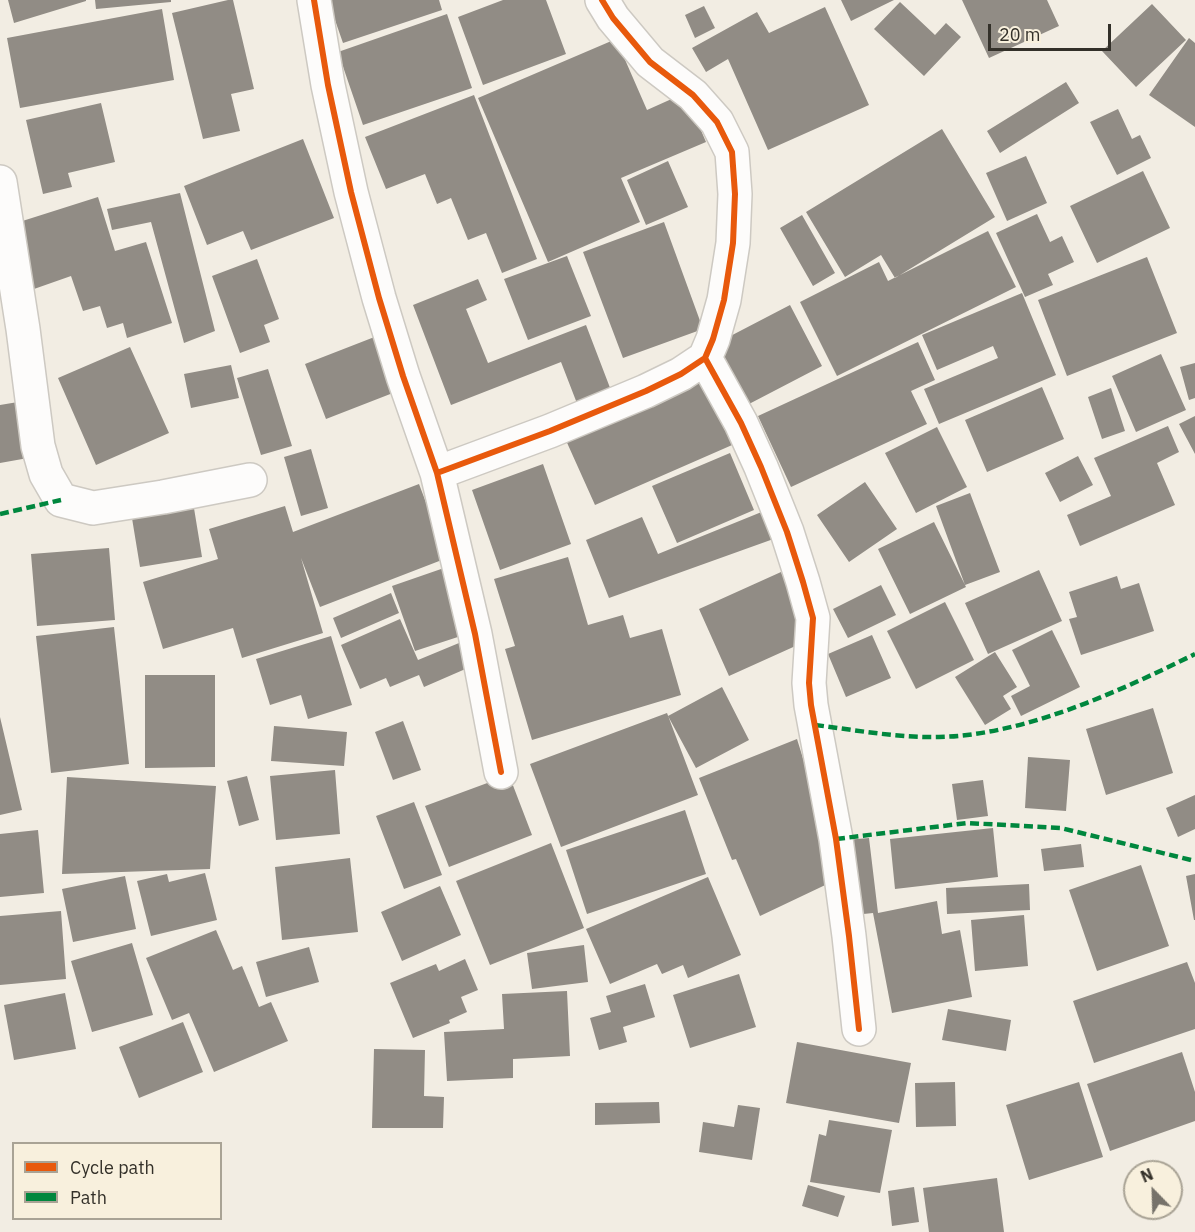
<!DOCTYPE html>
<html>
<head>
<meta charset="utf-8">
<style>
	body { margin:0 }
	#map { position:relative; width:1195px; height:1232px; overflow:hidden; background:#f2ede3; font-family:"IBM Plex Sans",sans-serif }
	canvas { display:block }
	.legend { position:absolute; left:12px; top:1142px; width:210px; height:78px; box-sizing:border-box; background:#f8f0dd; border:2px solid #a9a395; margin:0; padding:8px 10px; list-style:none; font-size:18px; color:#333029 }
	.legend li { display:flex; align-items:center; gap:12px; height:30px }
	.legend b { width:30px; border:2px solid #a9a395 }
	.north { position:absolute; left:1123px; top:1160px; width:60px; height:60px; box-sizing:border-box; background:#f8f0dd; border:2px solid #a9a395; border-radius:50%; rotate:337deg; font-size:16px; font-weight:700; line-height:24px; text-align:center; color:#333029 }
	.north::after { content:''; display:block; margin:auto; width:21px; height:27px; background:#76726a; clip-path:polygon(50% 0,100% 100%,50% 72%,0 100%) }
	.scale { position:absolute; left:988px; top:24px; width:123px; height:27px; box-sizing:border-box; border:3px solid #333029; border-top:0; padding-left:8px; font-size:18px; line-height:21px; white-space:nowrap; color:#333029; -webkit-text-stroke:4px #f8f0dd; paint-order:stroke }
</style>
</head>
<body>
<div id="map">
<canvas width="1195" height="1232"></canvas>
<ul class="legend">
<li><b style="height:8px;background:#e8590c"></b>Cycle path</li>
<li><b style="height:8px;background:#00873e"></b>Path</li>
</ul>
<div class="north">N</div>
<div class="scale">20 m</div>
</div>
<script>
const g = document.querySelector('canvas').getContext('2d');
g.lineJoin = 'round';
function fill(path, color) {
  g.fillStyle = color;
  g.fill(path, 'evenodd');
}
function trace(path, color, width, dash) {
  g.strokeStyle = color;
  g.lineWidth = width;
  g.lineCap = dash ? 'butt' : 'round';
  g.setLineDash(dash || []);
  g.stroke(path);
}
const building = new Path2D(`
	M8 0H86V1L14 23Z
	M95 0H171V2L96 9Z
	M228 0H233L254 89 231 94 240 131 203 139 172 13Z
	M328 0H439L442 10 343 43Z
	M503 0H546L566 54 483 85 458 17Z
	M841 0H894L851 21Z
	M962 0H1047L1059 26 989 58Z
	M900 2 935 35 946 23 961 37 924 76 874 29Z
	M1152 4 1186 40 1136 87 1102 51Z
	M704 6 715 28 695 38 685 15Z
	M825 7 869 105 768 150 728 59 706 72 692 48 757 12 769 33Z
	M162 9 174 80 20 108 7 38Z
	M447 14 472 88 363 125 338 52Z
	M1189 38 1195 43V127L1149 95Z
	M616 39 647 110 685 93 706 142 621 178 640 222 548 262 478 98Z
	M1066 82 1079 103 1000 153 987 131Z
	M474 95 537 259 502 273 486 233 468 240 451 198 437 204 425 174 386 189 365 137Z
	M101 103 115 162 68 173 72 187 43 194 26 120Z
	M1118 109 1132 139 1140 135 1151 158 1117 175 1090 122Z
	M942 129 995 217 895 278 881 255 845 277 806 212Z
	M303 139 334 218 251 250 243 231 207 245 184 186Z
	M1026 156 1047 203 1007 221 986 173Z
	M668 161 688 207 646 225 627 180Z
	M1143 171 1170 228 1097 263 1070 206Z
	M180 193 215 331 184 343 151 222 112 230 107 209Z
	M98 197 115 251 146 242 172 323 127 338 123 323 107 328 100 306 83 311 71 276 34 289 13 224Z
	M1037 214 1050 242 1062 236 1074 262 1048 274 1053 285 1025 297 996 233Z
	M802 215 835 273 813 286 780 228Z
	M664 222 703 329 623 358 583 252Z
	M988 231 1016 287 837 376 800 302 879 262 888 281Z
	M567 256 591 316 528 340 504 279Z
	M1147 257 1177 333 1067 376 1038 300Z
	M257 259 279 319 264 325 270 342 240 353 212 276Z
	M478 279 487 300 466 309 488 363 586 325 612 393 578 406 561 362 451 405 413 305Z
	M1022 293 1056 375 939 424 924 389 998 358 993 346 937 370 922 335Z
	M790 305 822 366 749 404 717 343Z
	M377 336 398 391 326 419 305 364Z
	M918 342 935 380 911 391 927 424 791 487 758 416Z
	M130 347 169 433 96 465 58 378Z
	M1161 354 1186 410 1136 432 1112 376Z
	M1195 363V398L1189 400 1180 367Z
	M231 365 239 398 191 408 184 374Z
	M268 369 292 446 261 455 237 378Z
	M708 372 739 442 595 505 564 436Z
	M1042 387 1064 439 987 472 965 420Z
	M1111 388 1125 431 1102 439 1088 397Z
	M18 402 28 458 0 463V405Z
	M1195 416V454L1179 424Z
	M1168 426 1179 452 1157 463 1175 505 1080 546 1067 515 1111 496 1094 458Z
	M937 427 967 487 916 513 885 453Z
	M311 449 328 508 301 516 284 457Z
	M730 453 754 510 677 543 652 486Z
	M1078 456 1093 485 1060 502 1045 473Z
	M543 464 571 544 500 570 472 490Z
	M865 482 897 529 849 562 817 515Z
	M419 484 447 558 320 607 301 558 323 633 242 658 233 628 163 649 143 582 218 559 209 529 285 506 293 532Z
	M970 493 1000 572 965 585 936 506Z
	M192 496 202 557 140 567 130 506Z
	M764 511 779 537 609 598 586 540 642 517 658 554Z
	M934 522 966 587 910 614 878 549Z
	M109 548 115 620 37 626 31 554Z
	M568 557 588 625 623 615 630 638 662 629 681 695 532 740 505 649 515 646 494 579Z
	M444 568 467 634 415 651 392 586Z
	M1039 570 1062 621 988 654 965 603Z
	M781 572 811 639 729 676 699 609Z
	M1117 576 1121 589 1139 583 1154 631 1081 655 1069 619 1077 617 1069 592Z
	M881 585 896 615 848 638 833 609Z
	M391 593 399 613 341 638 333 618Z
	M945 602 974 660 916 689 887 631Z
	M400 619 418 660 459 643 470 667 424 687 419 675 390 687 386 678 360 689 341 645Z
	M114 627 129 764 51 773 36 636Z
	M1052 630 1080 687 1021 716 1011 696 1030 686 1012 650Z
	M872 635 891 678 846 697 828 654Z
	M331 636 352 705 308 719 301 695 270 705 256 659Z
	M995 652 1017 687 1003 696 1011 709 985 725 955 677Z
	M145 675H215V767L145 768Z
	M722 687 749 740 696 768 668 716Z
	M1153 708 1173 773 1106 795 1086 729Z
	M667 713 698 795 561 847 530 764Z
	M0 717 22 810 0 815Z
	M403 721 421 770 393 780 375 732Z
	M274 726 347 732 344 766 271 761Z
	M797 739 840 878 760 916 736 859 732 860 699 778Z
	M1028 757 1070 760 1066 811 1025 808Z
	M335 770 340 834 276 840 270 776Z
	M509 775 532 835 449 867 425 806Z
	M247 776 259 820 239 826 227 781Z
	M67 777 216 786 210 869 62 874Z
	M983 780 988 816 957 820 952 784Z
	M1195 795V829L1178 837 1166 808Z
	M414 802 442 875 404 889 376 816Z
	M685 810 706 874 587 914 566 850Z
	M993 828 998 877 895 889 890 839Z
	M38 830 44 893 0 897V834Z
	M869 838 878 913 937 901 942 934 960 930 972 997 892 1013 873 913 854 915 846 840Z
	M551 843 584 928 490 965 456 881Z
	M1081 844 1084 867 1044 871 1041 849Z
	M350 858 358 932 282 940 275 867Z
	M1141 865 1169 946 1097 971 1069 890Z
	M205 873 217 920 151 936 137 881 167 874 169 882Z
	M1195 874V920H1194L1186 876Z
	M125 876 136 929 73 942 62 889Z
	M708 877 741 955 688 978 683 965 662 974 657 964 610 984 586 929Z
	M1029 884 1030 910 947 914 946 888Z
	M440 886 461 935 402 961 381 912Z
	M61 911 66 979 0 985V916Z
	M1024 915 1028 966 975 971 971 920Z
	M216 930 233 970 242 966 259 1007 271 1002 288 1041 214 1072 189 1013 172 1020 146 958Z
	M132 943 153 1015 92 1032 71 961Z
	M584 945 588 982 532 989 527 953Z
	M309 947 319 982 266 997 256 962Z
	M465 959 478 990 461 997 467 1012 449 1020 450 1023 413 1038 390 983 436 964 439 971Z
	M1187 962 1195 983V1029L1094 1063 1073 1001Z
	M739 974 756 1027 690 1048 673 995Z
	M645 984 655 1017 623 1027 627 1042 599 1050 590 1018 611 1012 606 996Z
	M567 991 570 1056 513 1059V1078L447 1081 444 1032 504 1029 502 994Z
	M65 993 76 1049 14 1060 4 1005Z
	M948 1009 1011 1020 1006 1051 942 1040Z
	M183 1022 203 1072 139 1098 119 1047Z
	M797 1042 911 1063 899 1123 786 1103Z
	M374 1049 425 1050 424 1096 444 1097 443 1128H372Z
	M1182 1052 1195 1092V1121L1110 1151 1087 1084Z
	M955 1082 956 1126 916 1127 915 1083Z
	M1079 1082 1103 1157 1029 1180 1006 1105Z
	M659 1102 660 1123 595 1125V1103Z
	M738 1105 760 1108 752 1160 699 1152 703 1122 734 1127Z
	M829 1120 892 1130 880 1193 810 1182 819 1134 826 1136Z
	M997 1178 1004 1232H929L923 1188Z
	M808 1185 845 1196 838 1217 802 1206Z
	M914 1187 919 1222 892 1226 888 1191Z`);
const street = new Path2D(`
	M314 0 328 85 351 192 379 298 403 376 437 473 475 634 501 772
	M0 182 23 329 38 446 46 474 61 500 93 508 163 497 250 480
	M705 358 741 423 761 467 787 532 803 582 813 618 809 683 811 705 836 839 849 936 859 1029
	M437 473 550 431 646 391 681 374 705 358 713 339 724 300 733 243 735 194 732 152 717 122 693 95 650 62 613 18 602 0`);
const quiet = new Path2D(`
	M0 514 61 500
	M815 725C856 730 897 738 939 737 1025 735 1118 692 1195 654
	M836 839 967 823 1061 828 1195 861`);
const cycleway = new Path2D(`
	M314 0 328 85 351 192 379 298 403 376 437 473 475 634 501 772
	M705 358 741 423 761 467 787 532 803 582 813 618 809 683 811 705 836 839 849 936 859 1029
	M437 473 550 431 646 391 681 374 705 358 713 339 724 300 733 243 735 194 732 152 717 122 693 95 650 62 613 18 602 0`);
fill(building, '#918c85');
trace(street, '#cdc9c2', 36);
trace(street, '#fdfcfb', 33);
trace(quiet, '#00873e', 4.5, [9, 4.5]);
trace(cycleway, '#e8590c', 6);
</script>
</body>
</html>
